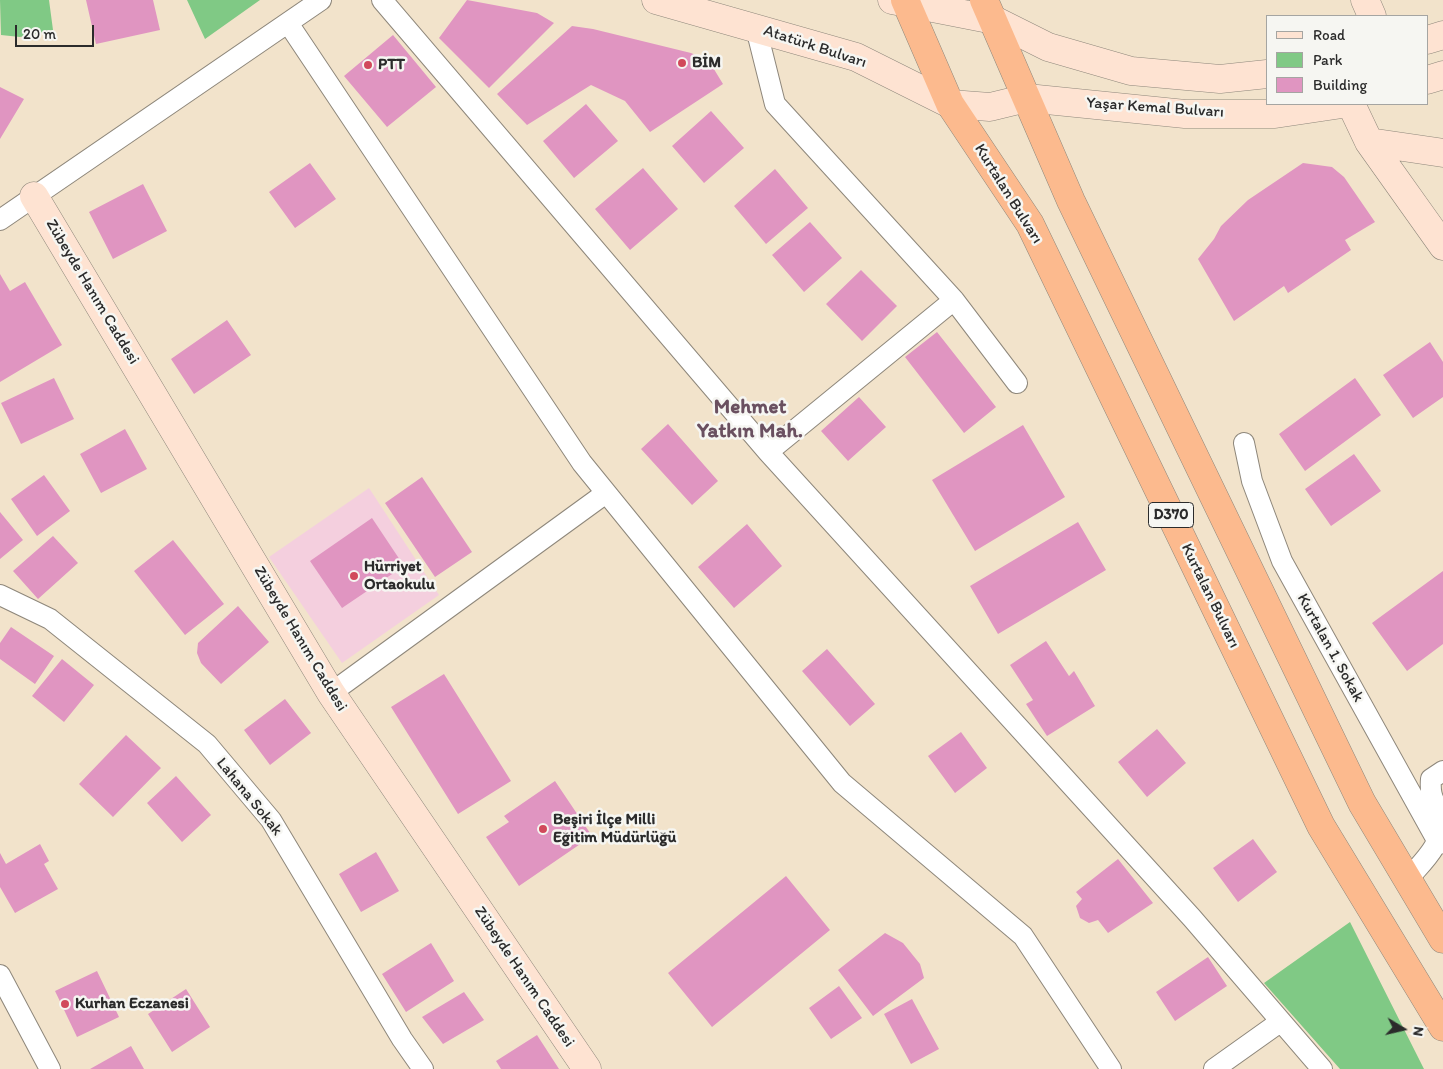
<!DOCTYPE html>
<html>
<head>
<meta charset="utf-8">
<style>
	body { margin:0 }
	#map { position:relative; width:1443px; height:1069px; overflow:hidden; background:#f2e3cb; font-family:Itim,sans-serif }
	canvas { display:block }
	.legend { position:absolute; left:1266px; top:15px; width:162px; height:90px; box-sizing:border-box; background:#f6f6f2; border:1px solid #a5a5a2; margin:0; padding:6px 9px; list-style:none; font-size:15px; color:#2b2b2b }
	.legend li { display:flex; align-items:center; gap:10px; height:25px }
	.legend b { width:25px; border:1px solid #a5a5a2 }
	.north { position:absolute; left:1378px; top:1004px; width:50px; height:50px; -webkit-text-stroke:4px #f6f6f2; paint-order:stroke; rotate:99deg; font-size:14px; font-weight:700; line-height:20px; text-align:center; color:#2b2b2b }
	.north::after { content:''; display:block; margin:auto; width:18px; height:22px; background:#2b2b2b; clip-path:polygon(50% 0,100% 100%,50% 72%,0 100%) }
	.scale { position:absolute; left:15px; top:25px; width:79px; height:22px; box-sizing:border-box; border:2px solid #2b2b2b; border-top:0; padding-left:6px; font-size:15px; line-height:18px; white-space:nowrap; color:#2b2b2b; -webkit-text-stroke:4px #f6f6f2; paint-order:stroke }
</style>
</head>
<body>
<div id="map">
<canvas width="1443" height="1069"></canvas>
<ul class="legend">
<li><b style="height:6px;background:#fee3d2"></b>Road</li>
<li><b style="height:14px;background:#80c985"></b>Park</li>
<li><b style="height:14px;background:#e095c1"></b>Building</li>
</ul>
<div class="north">N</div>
<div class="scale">20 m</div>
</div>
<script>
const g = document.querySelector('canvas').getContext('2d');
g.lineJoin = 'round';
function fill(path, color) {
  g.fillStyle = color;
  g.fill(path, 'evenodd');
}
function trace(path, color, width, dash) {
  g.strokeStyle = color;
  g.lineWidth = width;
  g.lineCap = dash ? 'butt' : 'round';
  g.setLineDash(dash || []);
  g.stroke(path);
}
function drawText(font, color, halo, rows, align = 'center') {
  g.font = font + ' Itim,sans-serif';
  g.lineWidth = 5;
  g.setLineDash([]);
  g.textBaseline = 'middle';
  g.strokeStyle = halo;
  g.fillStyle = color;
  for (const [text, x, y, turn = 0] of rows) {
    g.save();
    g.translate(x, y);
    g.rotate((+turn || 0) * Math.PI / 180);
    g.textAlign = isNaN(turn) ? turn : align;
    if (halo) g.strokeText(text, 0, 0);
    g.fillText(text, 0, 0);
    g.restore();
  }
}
const built = new Path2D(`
	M369 488 439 595 342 663 269 557Z`);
const green = new Path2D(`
	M0 0H49L53 30 20 37 1 35Z
	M187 0H260L205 39Z
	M1350 922 1424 1069H1340L1264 983Z`);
const building = new Path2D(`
	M86 0H153L160 30 96 44Z
	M467 0 537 13 554 23 489 88 439 38Z
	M572 26 593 29 691 53 709 61 723 84 650 132 625 101 591 85 527 125 497 94Z
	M393 35 436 87 387 127 344 76Z
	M0 87 24 99 0 139Z
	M586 104 618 141 574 178 543 141Z
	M711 111 744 148 704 183 672 146Z
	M310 163 336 199 295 228 269 192Z
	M1303 163 1332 167 1344 177 1375 222 1345 240 1351 250 1288 293 1284 286 1234 321 1198 259 1214 239 1221 226 1248 200Z
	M643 168 678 209 630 250 595 209Z
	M775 169 808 208 766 244 734 206Z
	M143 184 167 231 113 259 89 212Z
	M810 222 842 258 804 292 772 255Z
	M861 270 897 306 862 341 826 304Z
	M0 274 10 291 25 282 62 345 0 382Z
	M227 320 251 355 194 394 171 359Z
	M937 332 996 407 964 433 905 357Z
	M1430 342 1443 362V397L1413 418 1383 375Z
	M54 378 74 419 21 444 1 403Z
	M1355 378 1381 415 1305 471 1279 434Z
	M859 397 886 427 848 461 821 431Z
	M668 424 718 481 692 505 641 449Z
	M1023 425 1065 497 975 551 932 480Z
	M125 429 147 469 101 493 80 454Z
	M1354 454 1381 491 1331 526 1305 489Z
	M44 475 70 511 37 536 11 499Z
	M422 477 472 552 435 577 385 503Z
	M0 512 23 540 0 559Z
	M372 518 404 566 342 608 310 561Z
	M1078 522 1106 570 998 634 970 586Z
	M747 524 782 566 734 608 698 567Z
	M53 536 78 563 38 599 13 571Z
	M173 540 224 604 185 635 134 571Z
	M1443 571V644L1407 671 1372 623Z
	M238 606 269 642 221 684 201 663 197 653 198 643Z
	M11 627 54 656 35 684 0 659V643Z
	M1046 641 1069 676 1074 671 1095 706 1047 736 1026 704 1033 700 1010 665Z
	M827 649 875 704 850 726 802 671Z
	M62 659 94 685 64 722 32 696Z
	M444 674 511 781 458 814 391 707Z
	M285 699 311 733 270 765 244 730Z
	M1157 729 1186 763 1147 797 1118 762Z
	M961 732 987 768 955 793 928 756Z
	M126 735 161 768 113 817 79 784Z
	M176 776 211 815 182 842 147 803Z
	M555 781 592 836 519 886 486 837 509 822 504 816Z
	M1253 839 1277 872 1238 902 1213 868Z
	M40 844 49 861 44 864 58 889 15 913 0 887V853L6 864Z
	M376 852 399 891 361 912 339 874Z
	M1118 859 1153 903 1108 933 1098 920 1089 923 1080 918 1076 906 1082 899 1076 892Z
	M786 876 830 930 712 1027 668 973Z
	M885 933 903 943 920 964 924 978 873 1016 838 970Z
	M431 943 454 981 406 1012 382 974Z
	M1208 957 1227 986 1175 1021 1156 992Z
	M97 971 119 1017 77 1037 55 991Z
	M839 986 862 1018 831 1039 809 1008Z
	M186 989 210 1027 172 1052 148 1014Z
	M464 992 484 1020 443 1044 422 1017Z
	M912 999 939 1049 911 1064 884 1014Z
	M537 1035 559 1069H501L496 1061Z
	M131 1046 144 1069H90Z`);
const street = new Path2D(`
	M382 0 768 452 1192 918 1322 1069
	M288 23 582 463 842 783 1023 936 1111 1069
	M756 28 775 104 954 300 1017 383
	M0 220 321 0
	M1244 443 1252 481 1282 561 1439 844
	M768 452 954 300
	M0 595 50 619 207 744 271 820 402 1039 423 1069
	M331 693 606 493
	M1408 879C1423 861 1443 845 1440 820 1438 802 1429 801 1431 779L1443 771
	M0 975 50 1069
	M1214 1069 1280 1022`);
const secondary = new Path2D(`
	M656 0 856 57 950 104 990 107 1027 98 1185 114H1275L1342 104
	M892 0 994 20 1048 47 1131 71 1220 79 1267 74
	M1365 0 1372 16
	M1427 40 1443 35
	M1427 80 1443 75
	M1351 104 1369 142 1443 246
	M1369 142 1443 153
	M34 196 331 693 587 1069`);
const highway = new Path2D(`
	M905 0 950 104 1030 224 1321 826 1443 1027
	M984 0 1071 201 1362 803 1443 939`);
const markers = [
	[682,63,5,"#d1495b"],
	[368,65,5,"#d1495b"],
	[354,576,5,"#d1495b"],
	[543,829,5,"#d1495b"],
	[65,1004,5,"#d1495b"]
];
const shields = [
	[1171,515,45]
];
const shieldNames = [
	["D370",1171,515]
];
const streetNames = [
	["Atatürk Bulvarı",815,47,18],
	["Yaşar Kemal Bulvarı",1155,108,4],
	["Kurtalan Bulvarı",1008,194,58],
	["Zübeyde Hanım Caddesi",92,292,59],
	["Kurtalan Bulvarı",1210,596,64],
	["Zübeyde Hanım Caddesi",300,639,59],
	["Kurtalan 1. Sokak",1330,648,61],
	["Lahana Sokak",249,797,51],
	["Zübeyde Hanım Caddesi",524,977,56]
];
const poiNames = [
	["BİM",692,63],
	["PTT",378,65],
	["Hürriyet",364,567],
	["Ortaokulu",364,585],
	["Beşiri İlçe Milli",553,820],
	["Eğitim Müdürlüğü",553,838],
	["Kurhan Eczanesi",75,1004]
];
const districtNames = [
	["Mehmet",750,408],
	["Yatkın Mah.",750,432]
];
fill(built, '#f4cfde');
fill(green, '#80c985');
fill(building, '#e095c1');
trace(street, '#8e877b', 22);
trace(secondary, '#8e877b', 29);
trace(highway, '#8e877b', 29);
trace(street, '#fff', 20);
trace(secondary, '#fee3d2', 28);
trace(highway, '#fcba8e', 28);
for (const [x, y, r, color] of markers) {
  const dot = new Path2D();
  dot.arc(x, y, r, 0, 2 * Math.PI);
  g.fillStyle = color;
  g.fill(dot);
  trace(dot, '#f6f6f2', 2);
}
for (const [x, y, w] of shields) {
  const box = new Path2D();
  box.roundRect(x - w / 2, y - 12.5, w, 25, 4);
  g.fillStyle = '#f6f6f2';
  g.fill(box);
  trace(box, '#2b2b2b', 1);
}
drawText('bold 15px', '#2b2b2b', null, shieldNames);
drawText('16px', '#2b2b2b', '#f6f6f2', streetNames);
drawText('bold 16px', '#2b2b2b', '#f6f6f2', poiNames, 'left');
drawText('bold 21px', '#6a5060', '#f6f6f2', districtNames);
</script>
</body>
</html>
